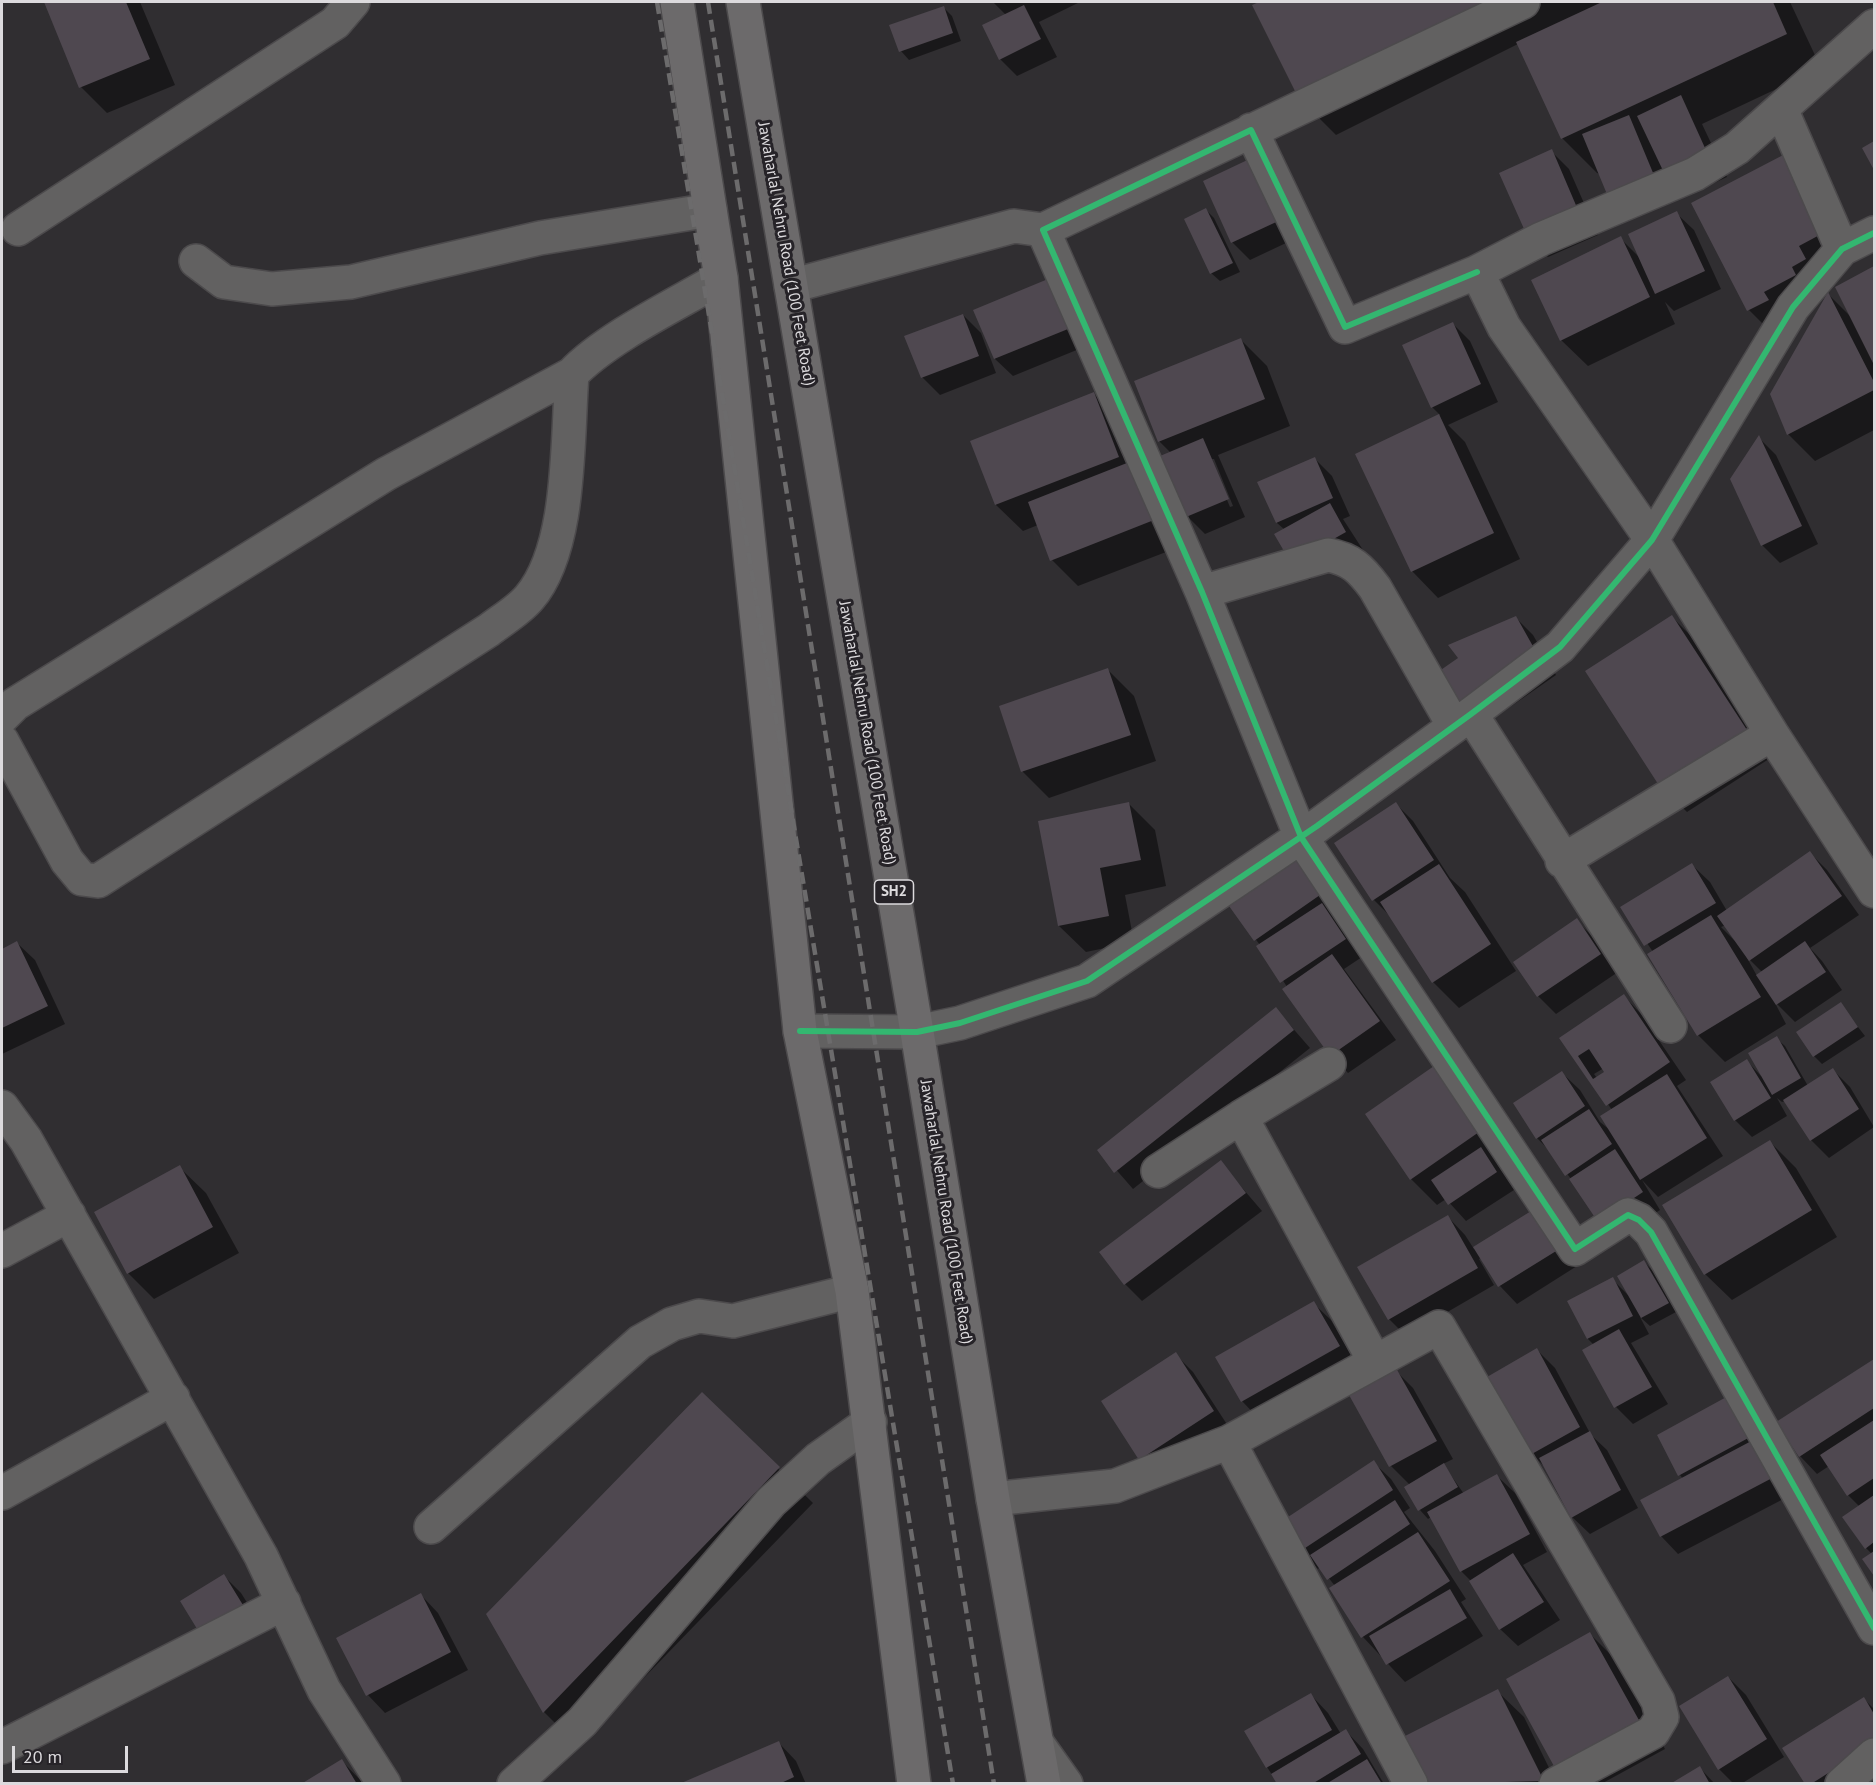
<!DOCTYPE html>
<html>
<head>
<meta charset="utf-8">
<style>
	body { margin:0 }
	#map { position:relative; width:1876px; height:1785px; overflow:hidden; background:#302e31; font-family:"PT Sans",sans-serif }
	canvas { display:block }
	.frame { position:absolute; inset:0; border:3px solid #dcdadd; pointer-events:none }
	.scale { position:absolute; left:12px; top:1746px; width:116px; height:27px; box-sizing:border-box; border:3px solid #dcdadd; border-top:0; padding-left:8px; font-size:18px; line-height:21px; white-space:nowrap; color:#dcdadd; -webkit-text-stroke:4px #262328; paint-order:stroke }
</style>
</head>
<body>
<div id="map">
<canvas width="1876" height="1785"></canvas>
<div class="frame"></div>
<div class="scale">20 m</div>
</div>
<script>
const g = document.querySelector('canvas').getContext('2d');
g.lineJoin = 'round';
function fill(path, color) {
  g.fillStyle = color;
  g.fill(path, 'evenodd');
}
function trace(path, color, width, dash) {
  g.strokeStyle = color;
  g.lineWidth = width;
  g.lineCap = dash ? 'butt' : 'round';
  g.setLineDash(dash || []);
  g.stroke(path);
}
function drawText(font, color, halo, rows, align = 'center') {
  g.font = font + ' "PT Sans",sans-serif';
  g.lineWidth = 6;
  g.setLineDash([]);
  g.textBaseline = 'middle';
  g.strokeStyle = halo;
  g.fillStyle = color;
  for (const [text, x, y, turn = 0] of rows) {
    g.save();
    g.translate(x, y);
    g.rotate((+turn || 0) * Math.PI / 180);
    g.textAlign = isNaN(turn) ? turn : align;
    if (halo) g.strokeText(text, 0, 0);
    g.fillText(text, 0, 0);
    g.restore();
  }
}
const shadow = new Path2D(`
	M46 2H140L175 85 107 113 81 87Z
	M993 2H1080L1039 22 1057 57 1017 76 1000 59 1006 15Z
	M1262 2H1790L1821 68 1702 124 1727 177 1686 196 1668 179 1672 197 1597 173 1562 138 1518 44 1336 135 1301 100 1254 5Z
	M943 7 952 16 961 41 909 60 901 51 891 26Z
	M1551 151 1569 169 1598 235 1548 257 1531 240Z
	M1813 181 1831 286 1817 293 1821 301 1789 318 1775 336 1749 310 1694 203Z
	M1205 182 1303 235 1250 260 1232 242Z
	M1206 210 1214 218 1240 272 1220 281 1211 273Z
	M1676 213 1694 230 1721 289 1674 311 1665 302 1675 324 1588 366 1561 340 1620 238 1639 257Z
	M1874 268V430L1815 461 1788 434 1771 394 1828 294 1851 317 1837 288Z
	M1047 281 1084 347 1013 376 995 359 975 310Z
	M963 315 981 333 996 373 940 395 922 377Z
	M1452 323 1470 341 1498 402 1448 425 1465 442 1520 559 1438 598 1412 571 1357 454 1440 415 1432 407Z
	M1240 339 1267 366 1290 426 1218 455 1245 517 1205 534 1187 516 1171 453 1159 441ZM1210 459H1214L1233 506 1230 507Z
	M1094 394 1120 420 1179 547 1078 586 1052 560 1038 525 1023 531 996 505 972 442Z
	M1759 438 1776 455 1818 544 1780 563 1762 545Z
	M1315 459 1332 476 1350 516 1343 519 1363 550 1309 580 1292 562 1285 530 1277 523 1259 483Z
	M1672 617 1698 643 1772 757 1687 812 1661 786Z
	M1516 618 1533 635 1556 675 1480 728Z
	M1108 670 1134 696 1156 761 1049 798 1023 772 1001 707Z
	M1129 804 1155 830 1166 886 1125 895 1134 942 1086 952 1059 926Z
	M1396 804 1413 821 1450 878 1465 892 1516 971 1459 1008 1433 982 1391 917 1374 900Z
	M1810 853 1827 870 1859 915 1810 948 1822 961 1842 990 1795 1022 1774 1001 1786 1024 1725 1062 1698 1035 1649 955 1653 952 1623 907 1692 865 1710 882 1727 911ZM1726 925 1735 941 1721 927ZM1746 956 1762 972 1757 976Z
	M1295 861 1313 878 1337 913 1333 916 1362 957 1344 969 1396 1040 1348 1073 1331 1055 1260 945 1231 907Z
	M1576 920 1594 938 1618 972 1556 1014 1538 996 1515 962Z
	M17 943 35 960 65 1024 2 1054V950Z
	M1624 996 1641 1014 1686 1080 1677 1086 1723 1156 1658 1197 1642 1180 1660 1210 1616 1239 1550 1151 1537 1138 1562 1073 1580 1090 1600 1122 1610 1130 1612 1110 1562 1038ZM1604 1068 1606 1072 1597 1078 1594 1074Z
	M1840 1004 1865 1036 1822 1064 1814 1056Z
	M1276 1009 1310 1048 1133 1189 1099 1150Z
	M1776 1038 1785 1046 1808 1086 1833 1070 1850 1087 1874 1127 1829 1158 1811 1140 1785 1101 1782 1102 1777 1098 1787 1116 1752 1137 1735 1120 1747 1061 1761 1076Z
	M1434 1068 1504 1159 1497 1164 1514 1190 1466 1221 1446 1199 1437 1205 1411 1179Z
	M1770 1142 1796 1168 1837 1237 1732 1300 1705 1274 1664 1205Z
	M1220 1162 1262 1211 1142 1301 1125 1284Z
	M179 1167 206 1193 239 1253 154 1299 128 1273Z
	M1535 1210 1553 1228 1577 1266 1517 1304 1500 1286 1482 1257 1479 1259 1494 1285 1406 1336 1389 1319 1448 1217 1465 1235 1474 1249Z
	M1644 1262 1653 1271 1676 1312 1650 1326 1640 1317 1649 1334 1631 1343 1668 1404 1633 1424 1616 1407 1594 1345 1588 1339 1569 1301 1612 1279 1628 1295Z
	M1313 1303 1331 1320 1356 1364 1259 1419 1242 1401Z
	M1537 1350 1555 1368 1591 1435 1607 1450 1638 1508 1590 1534 1572 1517 1547 1469 1532 1454Z
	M1175 1354 1193 1372 1230 1429 1140 1459Z
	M1874 1361V1574L1865 1560 1872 1554 1866 1548 1860 1507 1848 1495 1829 1466 1817 1474 1800 1456 1778 1423Z
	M1395 1370 1413 1388 1453 1459 1443 1464 1464 1494 1497 1476 1515 1493 1547 1552 1523 1565 1560 1620 1518 1646 1500 1629 1471 1581 1462 1572 1431 1517 1428 1519 1420 1510 1406 1487 1410 1485 1391 1466 1351 1395Z
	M702 1394 813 1503 578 1746 544 1712Z
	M1730 1397 1793 1494 1678 1554 1661 1536 1683 1479 1680 1475Z
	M1373 1462 1391 1479 1410 1508 1404 1512 1435 1551 1466 1599 1461 1602 1483 1636 1405 1682 1363 1637 1331 1588 1335 1586 1320 1567 1318 1569 1300 1551Z
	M224 1576 241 1593 263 1628 182 1602Z
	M421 1595 438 1613 468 1670 385 1713 368 1695 338 1638Z
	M1590 1634 1616 1660 1665 1749 1601 1784H1573Z
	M1728 1677 1746 1695 1784 1757 1741 1784H1734L1719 1769Z
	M1497 1691 1524 1717 1557 1784H1431Z
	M1311 1695 1328 1713 1341 1734 1346 1731 1363 1749 1384 1784H1278L1267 1767Z
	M1864 1699 1874 1709V1772L1856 1784H1807Z
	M779 1743 796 1761 806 1784H683Z
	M342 1761 364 1784H304Z
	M1700 1768 1715 1784H1673Z`);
const building = new Path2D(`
	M44 2H126L150 59 79 88Z
	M1259 2H1500L1300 101 1252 5Z
	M1602 2H1773L1787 34 1561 139 1516 42Z
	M1024 5 1041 39 999 60 982 25Z
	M944 6 953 33 899 52 889 25Z
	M1681 95 1710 159 1667 179 1637 116Z
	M1629 115 1656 180 1609 199 1582 134Z
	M1874 141V170L1862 148Z
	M1552 149 1581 217 1529 240 1499 173Z
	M1787 153 1827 231 1799 246 1806 259 1792 267 1796 275 1764 292 1769 300 1747 311 1691 203Z
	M1258 155 1287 217 1231 243 1203 181Z
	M1206 208 1233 263 1210 274 1184 219Z
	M1677 211 1705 271 1655 294 1628 234Z
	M1621 236 1650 297 1560 341 1531 280Z
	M1874 266V365L1835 287Z
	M1048 279 1068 329 994 359 973 310Z
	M1828 292 1874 382V390L1787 435 1770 394Z
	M963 314 979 356 921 378 904 336Z
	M1453 322 1481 384 1431 408 1402 345Z
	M1241 338 1265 399 1158 442 1134 381Z
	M1094 392 1119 457 995 505 970 441Z
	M1439 414 1494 533 1411 572 1355 454Z
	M1759 435 1802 526 1761 546 1730 479Z
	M1203 438 1229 499 1186 517 1160 456Z
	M1315 457 1333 498 1276 523 1257 482Z
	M1132 461 1154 520 1050 561 1028 502Z
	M1330 503 1346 532 1291 563 1274 534Z
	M1672 615 1747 730 1660 787 1585 671Z
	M1516 616 1539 657 1461 712 1435 674 1458 658 1448 645Z
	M1108 668 1131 735 1021 772 999 706Z
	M1129 802 1141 860 1100 868 1109 916 1058 926 1038 821Z
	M1396 802 1434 860 1372 901 1334 843Z
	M1810 851 1842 896 1749 961 1717 916Z
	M1295 859 1320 895 1254 941 1229 906Z
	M1692 863 1716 903 1644 946 1620 907Z
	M1439 864 1491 944 1432 983 1380 902Z
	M1322 903 1346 939 1280 983 1256 946Z
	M1711 915 1761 997 1697 1036 1647 954Z
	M1577 918 1601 954 1537 997 1513 962Z
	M17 941 48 1006 2 1028V949Z
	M1805 941 1826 972 1776 1005 1756 975Z
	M1332 954 1380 1021 1330 1056 1282 989Z
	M1624 994 1670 1062 1606 1106 1559 1038ZM1589 1049 1604 1072 1593 1079 1578 1056Z
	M1841 1002 1858 1027 1813 1057 1796 1032Z
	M1276 1007 1294 1030 1114 1173 1097 1150Z
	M1777 1036 1801 1078 1772 1095 1748 1053Z
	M1747 1059 1771 1098 1734 1121 1710 1082Z
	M1434 1066 1479 1132 1410 1180 1365 1114Z
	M1833 1068 1859 1109 1810 1141 1783 1100Z
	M1562 1071 1585 1106 1536 1139 1513 1103Z
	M1667 1074 1707 1138 1640 1180 1600 1116Z
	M1589 1109 1612 1144 1565 1176 1541 1140Z
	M1770 1140 1812 1210 1704 1275 1662 1205Z
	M1481 1147 1497 1172 1448 1205 1431 1180Z
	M1615 1149 1643 1192 1598 1222 1569 1179Z
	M1221 1160 1246 1193 1124 1285 1099 1252Z
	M180 1165 213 1227 127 1274 94 1212Z
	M1536 1208 1561 1248 1498 1287 1473 1247Z
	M1448 1215 1478 1268 1388 1320 1357 1267Z
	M1644 1260 1669 1303 1641 1318 1617 1276Z
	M1613 1277 1633 1316 1587 1339 1567 1301Z
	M1314 1301 1340 1346 1241 1402 1215 1357Z
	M1619 1329 1652 1387 1614 1408 1582 1350Z
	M1537 1348 1580 1427 1530 1455 1487 1377Z
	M1176 1352 1214 1411 1139 1460 1101 1401Z
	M1874 1359V1408L1799 1457 1776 1422Z
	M1396 1368 1437 1441 1389 1467 1349 1395Z
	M702 1392 780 1467 543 1713 486 1614Z
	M1730 1395 1752 1436 1678 1476 1657 1435Z
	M1874 1420V1478L1847 1496 1820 1455Z
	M1590 1431 1621 1490 1571 1518 1539 1458Z
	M1757 1438 1776 1476 1660 1537 1640 1500Z
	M1374 1460 1393 1490 1299 1552 1279 1523Z
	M1444 1463 1458 1487 1418 1511 1404 1487Z
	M1497 1474 1530 1534 1460 1572 1427 1512Z
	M1874 1495V1542L1865 1549 1842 1517Z
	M1395 1500 1410 1524 1327 1580 1310 1555Z
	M1418 1532 1450 1581 1361 1638 1329 1588Z
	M1874 1551V1576L1862 1559Z
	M1513 1553 1544 1602 1499 1630 1469 1581Z
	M224 1574 246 1610 202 1637 180 1601Z
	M1450 1589 1467 1618 1386 1665 1369 1636Z
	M421 1593 451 1652 366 1696 336 1638Z
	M1590 1632 1640 1722 1555 1768 1506 1679Z
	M1728 1676 1767 1739 1718 1770 1679 1706Z
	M1498 1689 1544 1781 1429 1784 1405 1736Z
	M1311 1693 1332 1730 1266 1768 1244 1731Z
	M1864 1697 1874 1714V1744L1811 1784H1805L1782 1748Z
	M1346 1729 1361 1754 1312 1784H1277L1271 1774Z
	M779 1741 794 1777 779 1784H679Z
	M342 1759 357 1784H301Z
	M1367 1759 1382 1784H1326Z
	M1700 1766 1710 1784H1670Z`);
const minor = new Path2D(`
	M1523 2 1043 230 1202 592 1301 837 1575 1249 1628 1215 1639 1220 1651 1232 1874 1628
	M1874 26 1737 148 1695 174 1541 239 1477 272 1504 327 1652 540 1772 734 1874 891
	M1781 109 1842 249
	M1251 130 1345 327 1477 272
	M18 229 335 23 353 2
	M196 261 224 282 272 289 351 282 540 238 710 210
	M791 286 1014 226 1043 230
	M1202 592 1328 555C1351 559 1361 569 1375 588L1454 726
	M1471 714 1670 1026
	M2 717 15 704 386 474 572 374C606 338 677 304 721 278
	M2 741 67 861 82 879 98 881 489 630C502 620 519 610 529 598 572 548 567 438 572 374
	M1562 861 1772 734
	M800 1031 917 1032 960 1023 1087 981 1317 826 1471 714 1560 647 1652 540 1793 307 1842 249 1874 233
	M1329 1064 1241 1117 1375 1362
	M2 1107 26 1140 261 1556 324 1690 384 1784
	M1158 1171 1241 1117
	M2 1251 69 1215
	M1229 1442 1439 1327 1658 1701 1662 1717 1653 1732 1556 1784
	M2 1493 173 1398
	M993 1499 1115 1486 1229 1442 1411 1784
	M431 1527 640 1342 672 1324 699 1316 733 1321 852 1291
	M1039 1746 1066 1784
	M2 1747 284 1603
	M514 1784 582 1722 771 1502 818 1459 870 1422
	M1842 1784 1874 1755`);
const major = new Path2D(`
	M677 2 721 278 800 1031 852 1291 914 1784
	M743 2 917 1032 993 1499 1044 1784`);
const rail = new Path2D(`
	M657 2 953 1784
	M708 2 994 1784`);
const cycleway = new Path2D(`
	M1477 272 1345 327 1251 130 1043 230 1202 592 1301 837 1575 1249 1628 1215 1639 1220 1651 1232 1874 1628
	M800 1031 917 1032 960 1023 1087 981 1317 826 1471 714 1560 647 1652 540 1793 307 1842 249 1874 233`);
const shields = [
	[894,892,39]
];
const shieldNames = [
	["SH2",894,892]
];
const streetNames = [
	["Jawaharlal Nehru Road (100 Feet Road)",786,254,80],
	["Jawaharlal Nehru Road (100 Feet Road)",867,733,80],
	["Jawaharlal Nehru Road (100 Feet Road)",946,1212,81]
];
fill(shadow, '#0007');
fill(building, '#4f4850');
trace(minor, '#4c4a4c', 36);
trace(major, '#4c4a4c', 36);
trace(minor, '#626161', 33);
trace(major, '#6c6a6b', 33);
trace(rail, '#6c6b6c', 4.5, [12, 6]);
trace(cycleway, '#33b770', 6);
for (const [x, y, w] of shields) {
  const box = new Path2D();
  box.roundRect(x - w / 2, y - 12, w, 24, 4.5);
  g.fillStyle = '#262328';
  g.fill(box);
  trace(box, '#dcdadd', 1.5);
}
drawText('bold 15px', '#dcdadd', null, shieldNames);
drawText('16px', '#dcdadd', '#262328', streetNames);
</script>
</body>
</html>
